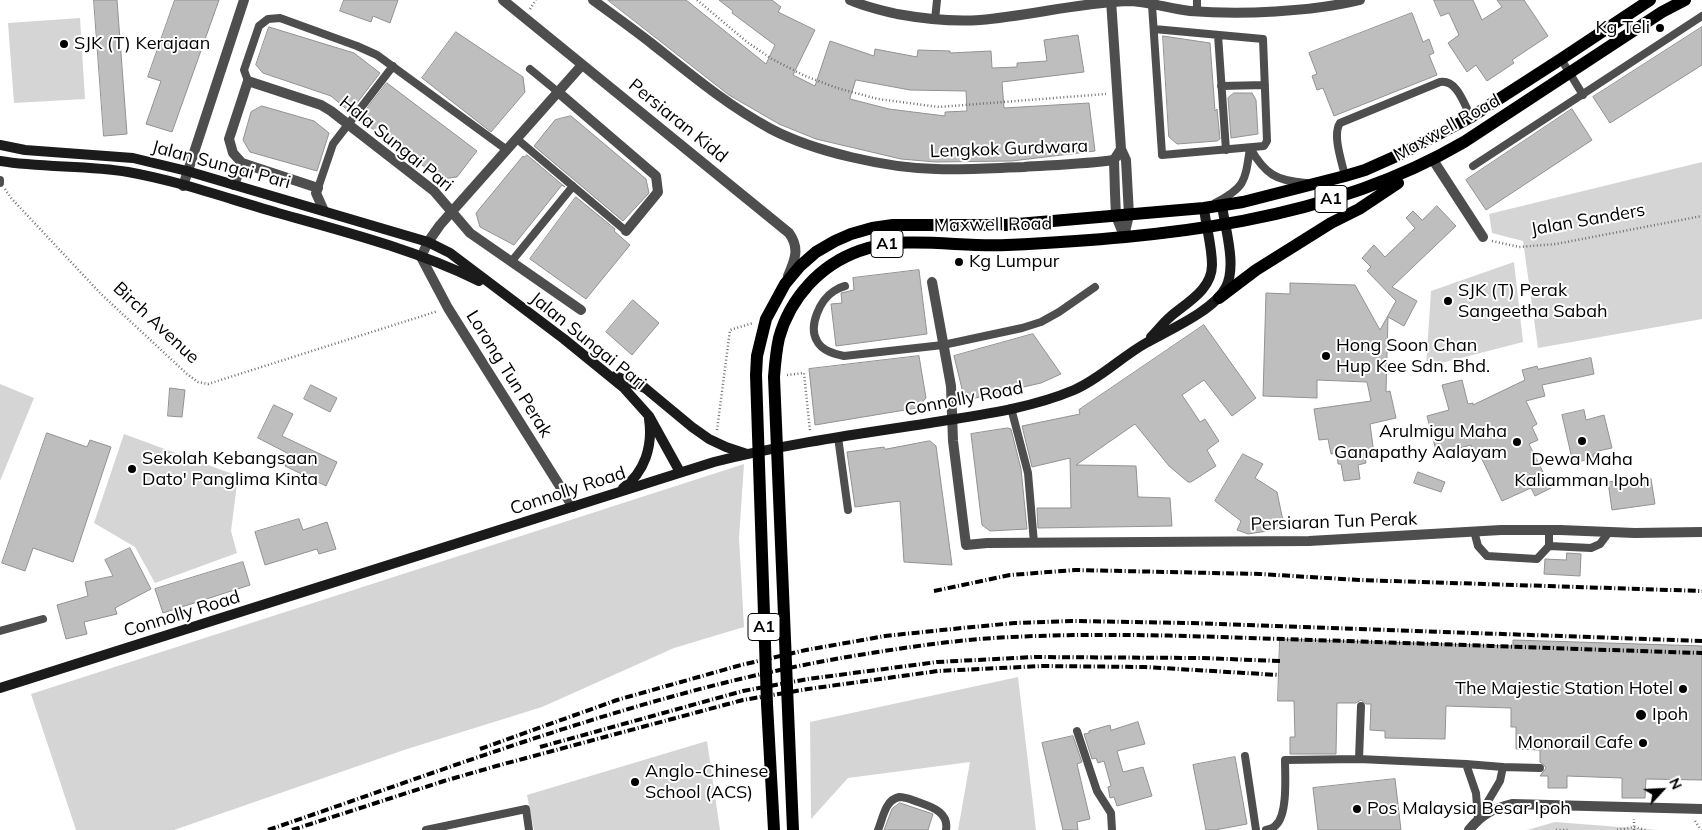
<!DOCTYPE html>
<html>
<head>
<meta charset="utf-8">
<style>
	body { margin:0 }
	#map { position:relative; width:1702px; height:830px; overflow:hidden; background:#fff; font-family:Mulish,sans-serif }
	canvas { display:block }
	.north { position:absolute; left:1637px; top:765px; width:50px; height:50px; -webkit-text-stroke:4px #fff; paint-order:stroke; rotate:65deg; font-size:14px; font-weight:700; line-height:20px; text-align:center; color:#000 }
	.north::after { content:''; display:block; margin:auto; width:18px; height:22px; background:#000; clip-path:polygon(50% 0,100% 100%,50% 72%,0 100%) }
</style>
</head>
<body>
<div id="map">
<canvas width="1702" height="830"></canvas>
<div class="north">N</div>
</div>
<script>
const g = document.querySelector('canvas').getContext('2d');
g.lineJoin = 'round';
function fill(path, color) {
  g.fillStyle = color;
  g.fill(path, 'evenodd');
}
function trace(path, color, width, dash) {
  g.strokeStyle = color;
  g.lineWidth = width;
  g.lineCap = dash ? 'butt' : 'round';
  g.setLineDash(dash || []);
  g.stroke(path);
}
function drawText(font, color, halo, rows, align = 'center') {
  g.font = font + ' Mulish,sans-serif';
  g.lineWidth = 4;
  g.setLineDash([]);
  g.textBaseline = 'middle';
  g.strokeStyle = halo;
  g.fillStyle = color;
  for (const [text, x, y, turn = 0] of rows) {
    g.save();
    g.translate(x, y);
    g.rotate((+turn || 0) * Math.PI / 180);
    g.textAlign = isNaN(turn) ? turn : align;
    if (halo) g.strokeText(text, 0, 0);
    g.fillText(text, 0, 0);
    g.restore();
  }
}
const green = new Path2D(`
	M80 18 85 99 14 103 8 23Z
	M1702 162V319L1538 348 1523 241 1492 233 1489 214Z
	M1514 262 1523 342 1426 367 1431 291Z
	M0 384 34 398 0 481Z
	M124 434 238 476 231 531 237 553 155 583 135 547 94 523Z
	M744 464 739 538 744 627 674 648 542 707 404 750 174 830H76L31 694Z
	M1018 677 1036 830H958L970 762 848 778 811 819 810 722Z
	M707 741 720 830H534L527 795Z
	M1555 822 1658 830H1527Z`);
const building = new Path2D(`
	M94 0H117L127 134 104 136Z
	M175 0H219L172 132 146 124 161 81 148 77Z
	M344 0H398L390 23 373 16 371 22 340 11Z
	M608 0H686L766 64 775 45 732 13 733 11 719 0H772L781 7 778 12 815 30 793 75 815 86 830 41 874 56 875 49 917 57 918 50 950 51V53L991 51 992 68 1017 67V63L1047 61 1044 40 1078 35 1084 72 1002 82 1004 108 1089 103 1095 151 1012 161 936 162 901 159 816 139 779 124 729 95ZM856 80 910 90 966 91 967 111 945 112V116L889 109 850 99Z
	M1434 0H1473L1482 20 1502 7 1497 0H1524L1548 36 1512 60 1514 63 1487 81 1476 65 1467 72 1448 43 1459 35 1449 13 1441 16Z
	M1412 13 1423 42 1429 39 1434 53 1429 55 1437 75 1334 116 1323 88 1317 90 1312 76 1317 74 1309 53Z
	M269 27 354 53 380 73 350 112 331 96 263 73 256 65Z
	M1702 27V65L1610 123 1593 97Z
	M456 32 523 77 525 92 491 132 422 78Z
	M1163 36 1210 43 1215 111 1217 109 1220 139 1217 141 1177 144 1169 137Z
	M387 83 477 151 457 177 441 179 359 119Z
	M1234 93H1252L1256 100 1258 134 1231 138 1228 98Z
	M262 106 314 121 329 133 317 171 250 152 243 140 251 112Z
	M1572 109 1592 140 1486 210 1466 180Z
	M571 116 646 179 649 193 623 221 534 146 555 120Z
	M527 155 565 187 562 185 514 245 480 227 476 213 523 156 524 157Z
	M576 197 615 229 614 231 630 245 586 299 530 259Z
	M1437 206 1456 226 1392 287 1417 301 1404 326 1388 317 1386 392 1390 391 1396 418 1370 424 1374 454 1365 456 1366 463 1358 465 1360 479 1344 481 1341 464H1338L1337 453 1331 454 1328 439 1319 440 1314 409 1371 401 1367 382 1317 380V398L1263 396 1266 293 1290 294V283L1355 285 1380 330 1396 301 1367 271 1371 267 1362 258 1374 245 1385 257 1415 228 1406 218 1413 211 1422 220Z
	M919 270 927 334 836 346 831 304 842 303 841 293 854 290 853 278Z
	M633 300 659 323 632 355 606 332Z
	M1204 325 1256 398 1232 416 1204 380 1182 395 1200 422 1205 419 1219 441 1207 450 1216 466 1191 482H1188L1169 466 1135 424 1076 465 1136 466 1138 497 1170 498 1172 526 1038 528 1037 508H1071L1070 458 1032 467 1022 426 1080 414 1079 410Z
	M1033 334 1061 374 1041 383 971 399 963 393 954 356Z
	M919 356 926 398 917 408 815 425 809 369Z
	M1591 358 1594 374 1542 385 1545 396 1526 401 1537 424 1532 427 1538 440 1529 444 1551 488 1535 496 1531 488 1502 501 1479 453 1473 455 1471 445 1437 454 1427 416 1449 410 1442 385 1462 380 1468 404 1473 403V405L1525 380 1522 370 1537 366 1538 369Z
	M311 385 337 398 330 412 304 399Z
	M170 388 185 390 182 417 168 416Z
	M274 405 293 414 282 436 337 462 326 486 285 466 291 455 258 438Z
	M1584 410 1586 420 1604 415 1612 448 1598 451 1599 453 1593 454 1594 458 1573 463 1562 415Z
	M1008 428 1011 429 1021 469 1027 529 990 531 982 525 971 434Z
	M47 433 87 447 90 440 111 447 73 562 33 548 25 571 2 563Z
	M930 441 936 446 952 565 904 562 900 501 855 507 847 452 884 447 885 449Z
	M1243 454 1263 464 1255 478 1277 492 1282 516 1287 528 1248 534 1237 530 1241 521 1215 501Z
	M1418 472 1445 482 1441 492 1414 483Z
	M1651 479 1655 504 1612 510 1608 482 1622 480 1623 484Z
	M299 519 303 530 327 522 336 549 319 554 317 549 265 565 255 532Z
	M130 548 151 589 115 608 117 614 84 622 87 634 66 639 57 605 88 596 85 582 113 576 105 560Z
	M1567 553 1581 554 1580 576 1544 574 1545 559 1566 560Z
	M243 562 250 585 163 613 155 589Z
	M1280 639 1513 646V640L1702 646V780L1646 779 1645 798H1622V778L1567 776V788H1548V776H1540L1546 768 1543 764 1540 762V750L1516 749V727H1511V708L1446 706 1445 739 1385 738V731L1370 730 1371 704H1366L1361 700 1356 703H1337L1336 754H1290V737H1295L1294 701H1278Z
	M1138 722 1145 744 1117 751 1123 772 1143 767 1152 796 1117 806 1114 797 1110 798 1108 787 1111 786 1104 761 1098 763 1096 758 1092 759 1084 734 1089 733V731L1110 725 1111 730Z
	M1073 736 1082 762 1077 764 1090 819 1077 822 1078 830H1063L1042 743Z
	M1235 757 1247 824 1215 830H1206L1193 765Z
	M1395 779 1401 830H1318L1313 788Z
	M900 803 933 814 928 830H884L892 809Z`);
const path = new Path2D(`
	M697 0 747 42 772 59 805 76 837 88 878 99 939 107 1106 94
	M530 9 536 0
	M5 189 11 198 101 294 187 374 198 382 208 384 438 311
	M1492 241 1519 247 1556 244 1702 216
	M787 375 804 373 810 431
	M717 430 730 330 753 323
	M1695 821 1701 830
	M1556 830H1569
	M1617 830 1634 827 1646 830
	M1634 830V819`);
const service = new Path2D(`
	M1197 0V11
	M1152 5 1162 154V155L1264 146 1267 141 1263 39 1154 29
	M935 20 937 0
	M1218 35 1226 150
	M1561 59 1583 95
	M530 69 558 92
	M248 81 244 70 259 26 268 19 280 18 357 46 377 55 507 150
	M1221 86 1265 85
	M517 139 626 231
	M1250 148C1265 174 1276 181 1306 183
	M1473 166 1702 16
	M1345 176C1342 162 1332 135 1340 123L1440 82C1457 79 1464 104 1471 117
	M0 180V183
	M318 188 333 144 393 66
	M1215 203C1246 187 1245 181 1250 148
	M511 262 573 186
	M845 286C841 287 837 289 834 291 820 300 808 326 817 341 822 351 835 354 844 356L943 345 1022 328 1041 322 1059 312 1095 287
	M1011 408 1028 473 1034 543
	M838 437 848 510
	M1474 531 1478 546 1487 556 1537 559 1549 546V530
	M1549 546 1591 548 1600 544 1609 532
	M0 631 43 619
	M1077 731 1097 791 1111 813 1112 830
	M1245 756 1256 830
	M1359 759 1361 706
	M1466 764 1503 767
	M1478 818 1500 781 1503 767 1540 768
	M426 830 526 809 529 830
	M878 830C883 818 885 800 899 797 906 797 912 800 918 802 932 807 949 812 946 830
	M1266 830C1270 829 1274 828 1276 825 1288 814 1285 775 1285 760L1359 759 1466 764 1476 793 1478 818`);
const minor = new Path2D(`
	M503 0 789 233C800 248 795 260 788 276
	M593 0C612 14 632 28 651 43 690 74 727 105 771 129 815 152 887 168 936 169 965 170 994 168 1024 167 1054 165 1085 164 1114 160
	M850 0C865 7 881 10 897 14 925 19 952 22 980 20 1029 16 1077 3 1127 1 1148 1 1169 9 1190 11 1240 15 1311 12 1360 0
	M558 92 656 176 658 192 626 231
	M1433 160 1483 237
	M234 185 242 163
	M183 186 244 0
	M324 211 316 193 318 188 242 163 233 153 229 139 248 81 321 105 331 111 434 191 470 233 581 310
	M932 282 951 386 953 441 966 545 987 543 1309 541 1501 530H1560L1635 533 1702 532
	M573 507 448 308 421 257 428 242 440 225 582 65
	M1469 830C1482 814 1492 809 1512 804L1702 809`);
const tertiary = new Path2D(`
	M1111 0 1121 149 1126 160 1129 215 1124 236
	M1121 149 1114 160 1115 193 1116 216 1124 236`);
const secondary = new Path2D(`
	M0 145 25 150 133 158 187 171 428 242 450 253 564 339 623 387 649 416 680 472
	M0 161C42 168 86 165 128 172 179 181 229 199 278 213 346 232 416 250 479 281
	M1151 337C1158 330 1163 323 1170 317 1186 303 1212 290 1212 265 1212 246 1206 227 1204 208
	M615 376 645 388 692 427 709 439 726 447 747 454
	M623 488C645 472 653 446 649 419
	M0 688 714 462C785 444 858 434 930 423 978 415 1029 409 1074 390 1100 379 1121 357 1146 343 1169 330 1215 310 1226 287 1237 265 1225 229 1222 205`);
const primary = new Path2D(`
	M1219 298 1256 270 1331 223 1359 209 1398 183
	M774 830 767 704 756 375 757 356 766 319 785 284 800 266 816 252 835 241 851 234 872 228 893 225H1006L1204 208 1243 202 1345 176 1365 170 1401 154 1471 117 1561 59 1650 0
	M793 830 774 377C775 364 776 351 779 338 790 298 820 265 859 251 906 234 959 248 1007 245 1165 237 1325 223 1464 142L1662 12 1685 0`);
const rail = new Path2D(`
	M934 591 1010 575 1075 570 1260 574 1359 580 1702 591
	M540 747 743 691 808 679 937 662 1035 657 1201 658 1280 661
	M480 749 617 700 741 665 806 650 885 636 962 628 1015 623 1072 621 1189 623 1702 641
	M268 830C462 764 655 688 859 655 909 647 961 639 1012 637 1112 632 1213 637 1313 640 1443 644 1572 649 1702 653
	M292 830 444 781 500 765 743 700 808 689 938 671 1042 666 1145 667 1279 675`);
const markers = [
	[1660,28,5,"#000"],
	[64,44,5,"#000"],
	[959,262,5,"#000"],
	[1448,301,5,"#000"],
	[1326,356,5,"#000"],
	[1582,441,5,"#000"],
	[1517,442,5,"#000"],
	[132,469,5,"#000"],
	[1683,689,5,"#000"],
	[1641,715,6,"#000"],
	[1643,743,5,"#000"],
	[635,782,5,"#000"],
	[1357,809,5,"#000"]
];
const shields = [
	[1331,199,32],
	[887,244,32],
	[764,627,32]
];
const shieldNames = [
	["A1",1331,199],
	["A1",887,244],
	["A1",764,627]
];
const poiNames = [
	["Kg Teli",1650,28,"right"],
	["SJK (T) Kerajaan",74,44],
	["Kg Lumpur",969,262],
	["SJK (T) Perak",1458,291],
	["Sangeetha Sabah",1458,312],
	["Hong Soon Chan",1336,346],
	["Hup Kee Sdn. Bhd.",1336,367],
	["Arulmigu Maha",1507,432,"right"],
	["Ganapathy Aalayam",1507,453,"right"],
	["Sekolah Kebangsaan",142,459],
	["Dato' Panglima Kinta",142,480],
	["Dewa Maha",1582,460,"center"],
	["Kaliamman Ipoh",1582,481,"center"],
	["The Majestic Station Hotel",1673,689,"right"],
	["Ipoh",1652,715],
	["Monorail Cafe",1633,743,"right"],
	["Anglo-Chinese",645,772],
	["School (ACS)",645,793],
	["Pos Malaysia Besar Ipoh",1367,809]
];
const streetNames = [
	["Persiaran Kidd",678,121,39],
	["Maxwell Road",1447,128,-29],
	["Hala Sungai Pari",396,144,39],
	["Lengkok Gurdwara",1009,149,-2],
	["Jalan Sungai Pari",221,165,15],
	["Jalan Sanders",1588,220,-10],
	["Maxwell Road",993,225,-1],
	["Birch Avenue",156,323,43],
	["Jalan Sungai Pari",588,341,39],
	["Lorong Tun Perak",509,374,58],
	["Connolly Road",964,399,-11],
	["Connolly Road",568,491,-18],
	["Persiaran Tun Perak",1334,522,-2],
	["Connolly Road",182,614,-17]
];
fill(green, '#d5d5d5');
fill(building, '#bebebe');
trace(building, '#929292', 1);
trace(path, '#707070', 2.5, [1, 2.5]);
trace(service, '#4e4e4e', 8);
trace(minor, '#4e4e4e', 10);
trace(tertiary, '#4e4e4e', 10);
trace(secondary, '#1b1b1b', 10);
trace(primary, '#000', 12);
trace(rail, '#000', 4, [8, 2.5, 1, 2.5]);
for (const [x, y, r, color] of markers) {
  const dot = new Path2D();
  dot.arc(x, y, r, 0, 2 * Math.PI);
  g.fillStyle = color;
  g.fill(dot);
  trace(dot, '#fff', 2);
}
for (const [x, y, w] of shields) {
  const box = new Path2D();
  box.roundRect(x - w / 2, y - 13.5, w, 27, 4);
  g.fillStyle = '#fff';
  g.fill(box);
  trace(box, '#000', 1);
}
drawText('bold 16px', '#000', null, shieldNames);
drawText('18px', '#000', '#fff', poiNames, 'left');
drawText('18px', '#000', '#fff', streetNames);
</script>
</body>
</html>
